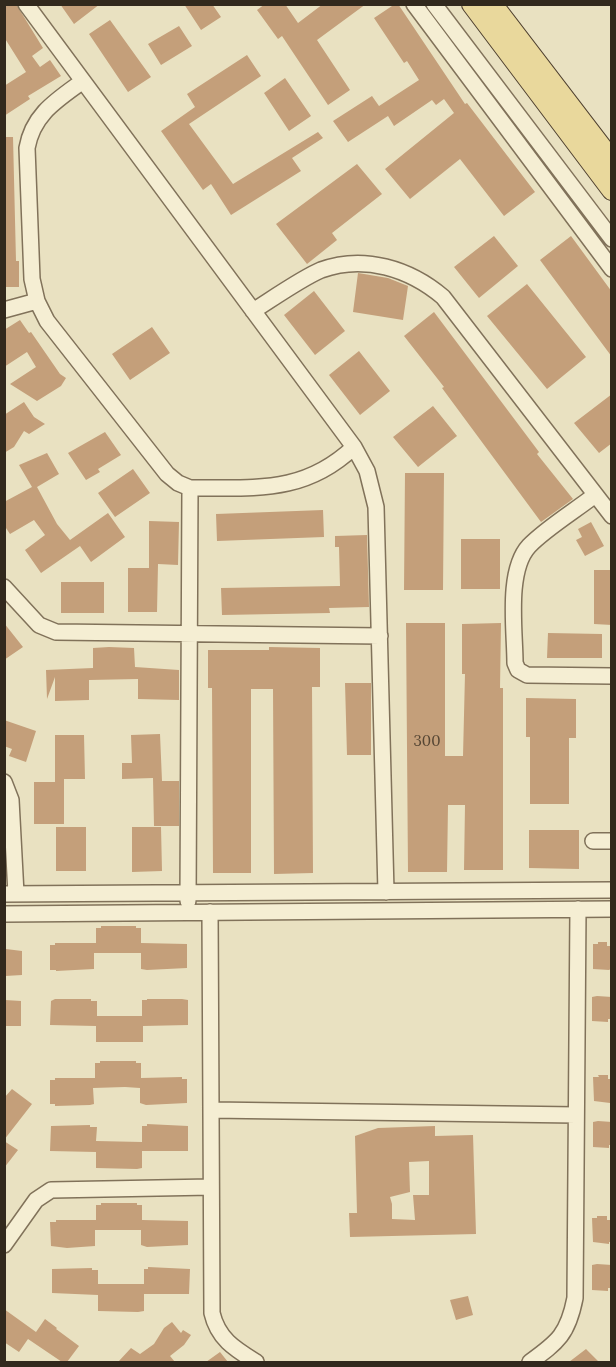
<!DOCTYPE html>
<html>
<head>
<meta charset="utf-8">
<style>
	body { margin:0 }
	#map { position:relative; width:616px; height:1367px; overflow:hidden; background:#e9e1c1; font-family:Lora,serif }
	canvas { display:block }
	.frame { position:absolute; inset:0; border:6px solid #32291d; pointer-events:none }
</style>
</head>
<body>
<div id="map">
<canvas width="616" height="1367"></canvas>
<div class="frame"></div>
</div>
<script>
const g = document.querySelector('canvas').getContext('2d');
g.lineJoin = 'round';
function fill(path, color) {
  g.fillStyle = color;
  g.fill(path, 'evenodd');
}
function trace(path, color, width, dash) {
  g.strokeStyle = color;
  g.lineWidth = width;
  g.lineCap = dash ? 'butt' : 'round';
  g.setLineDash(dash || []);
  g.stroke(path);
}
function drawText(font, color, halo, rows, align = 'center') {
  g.font = font + ' Lora,serif';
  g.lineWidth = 6;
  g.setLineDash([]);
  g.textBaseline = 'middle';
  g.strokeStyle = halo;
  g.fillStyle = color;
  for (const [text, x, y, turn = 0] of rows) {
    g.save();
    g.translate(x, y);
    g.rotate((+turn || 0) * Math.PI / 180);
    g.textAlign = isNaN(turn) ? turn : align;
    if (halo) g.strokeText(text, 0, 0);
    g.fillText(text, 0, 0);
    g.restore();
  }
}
const building = new Path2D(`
	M4 4H16L43 48 32 56 40 67 50 60 61 76 28 96 30 99 4 116V86L26 72 4 37Z
	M60 4H100L74 24Z
	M184 4H212L221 17 201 30Z
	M265 4H285L298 23 323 4H366L317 40 350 90 328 105 282 36 278 39 257 10Z
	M395 4H398L465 104 467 103 535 192 504 216 460 159 410 199 385 169 454 113 444 99 436 105 432 100 394 126 388 116 348 142 333 121 372 96 379 106 419 80 407 61 404 63 374 18Z
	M110 20 151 77 128 92 89 34Z
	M179 26 192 46 161 65 148 44Z
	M247 55 261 76 189 124 233 184 318 132 323 138 292 158 301 171 231 215 211 184 203 190 161 131 195 107 187 94Z
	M285 78 311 116 289 131 264 93Z
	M4 137H13L16 261H19V287H4Z
	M357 164 382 194 332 233 337 240 307 264 276 224Z
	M494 236 518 266 479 298 454 267Z
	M571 236 612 292V357L540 260Z
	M358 273 388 278 408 286 403 320 353 312Z
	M527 284 586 357 547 389 487 316Z
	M314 291 345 331 315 355 284 315Z
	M434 312 539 452 537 454 573 499 541 522 442 388 444 387 404 336Z
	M20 320 29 333 31 332 60 374 66 378 61 386 37 401 10 384 36 367 27 352 4 367V330Z
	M152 327 170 353 130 380 112 354Z
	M359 351 390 391 360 415 329 375Z
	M612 394V443L599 453 574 423Z
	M24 402 34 417 45 424 29 434 24 431 14 447 4 453V415Z
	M433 406 457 436 418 467 393 437Z
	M105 432 121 455 98 469 100 472 86 480 68 453Z
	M47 453 59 474 37 487 57 524 70 540 108 513 125 537 91 562 80 546 41 573 25 550 45 535 34 520 10 534 4 525V502L32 487 19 465Z
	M133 469 150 493 115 517 98 493Z
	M405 473H444L443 590H404Z
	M323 510 324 537 217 541 216 514Z
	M149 521 179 522 178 565 158 564 157 612H128V568H149Z
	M591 522 604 546 585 556 576 540 582 537 578 529Z
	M367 535 369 607 329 608 330 613 222 615 221 588 340 586 339 547H335V536Z
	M461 539H500V589H461Z
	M594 570H612V625L594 624Z
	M61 582H104V613H61Z
	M4 623 23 647 4 660Z
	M406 623H445V756H463L465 674H462V624L501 623 500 688H503V870H464L465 805H448L447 872H408Z
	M548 633 602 634V658H547Z
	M109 647 134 648 135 667 179 670V700L138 699V679L89 680V700L55 701V677L47 699 46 670 93 668V648Z
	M269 647 320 648V687H312L313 873 274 874 273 689H251V873H213L212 688H208V650H269Z
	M345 683H371V755H347Z
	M526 698 576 699V738H569V804H530V737H526Z
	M4 720 36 731 26 762 9 756 12 749 4 746Z
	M160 734 162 781H179V826H154L153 778 122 779V763H132L131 735Z
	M55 735H84L85 779H64V824H34V782H55Z
	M56 827H86V871H56Z
	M132 827H161L162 871 132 872Z
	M529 830H579V869L529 868Z
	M101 926H136V928H141V943L187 944V968L147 970 141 969V953H94V969L56 971V970H50V945H55V943H96V928H101Z
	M598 942H607V946H612V968L609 970 593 969V944H598Z
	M6 949 22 951V975L5 976Z
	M597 996 612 997V1019H608V1022L592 1021V997Z
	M55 999H91V1001H97V1016H142V1000H147V999H182L188 1000V1025L143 1026V1042H96V1026L50 1025 51 1001Z
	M5 1000 21 1001V1026H5Z
	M100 1061H136V1063H141V1078L182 1077V1079H187V1103L146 1105 140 1103V1088L125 1087 93 1088 94 1104 90 1105 55 1106V1104H50V1080H55V1078H95V1063H100Z
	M598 1075H608V1079H612L610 1103 594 1101 593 1077H599Z
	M12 1089 32 1104 4 1140V1098Z
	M598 1121 612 1122V1145H609V1148L593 1147V1122Z
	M147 1124 188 1126V1151H142V1168L137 1169 96 1168V1152L50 1151 51 1126 90 1125V1127H97L96 1141 142 1142V1126H147Z
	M435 1126V1136L473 1135 476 1234 350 1237 349 1213H357L355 1136 378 1128ZM429 1161V1195H413L415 1220 392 1219V1204L390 1197 410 1192 409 1162Z
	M4 1141 18 1150 4 1168Z
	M101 1203H137V1205H142V1220L188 1221V1245L147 1247 141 1245V1230H95V1246L67 1248 51 1246 50 1222H56V1220H96V1205H101Z
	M597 1216H607V1220H612V1242H609V1244L593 1242 592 1218H597Z
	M597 1264 612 1265V1288H608V1291L592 1290V1265Z
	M148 1267 190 1269 189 1294H144V1311L138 1312 98 1311V1295L52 1293V1269L92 1268V1270H98V1284H144V1269H148Z
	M468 1296 473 1315 456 1320 450 1300Z
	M4 1309 36 1332 45 1319 57 1328 56 1329 79 1346 67 1362H62L28 1339 19 1352 4 1342Z
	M172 1322 181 1333 183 1330 191 1335 184 1345 170 1356 175 1362H118L131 1348 140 1354 154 1344 164 1328Z
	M586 1349 599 1362H569Z
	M220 1352 228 1362H206Z`);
const minor = new Path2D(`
	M26 4 354 447 367 471 376 507 386 892
	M414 4 612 269
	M434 4 612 239
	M83 81C57 100 33 114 27 148L32 279 37 301 47 321 167 474 178 483 190 488C254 487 303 495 354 447
	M4 310 37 301
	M253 311C272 299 302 278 321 270 364 254 410 269 443 297L612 516
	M595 495C576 510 545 529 529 546 506 571 515 631 515 663L518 670 527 675 612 676
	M4 587 39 625 56 632 380 636
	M4 782 11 800 16 894
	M593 841H612
	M4 894 612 890
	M188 901 190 488
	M210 912 212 1313C218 1339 235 1349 256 1362
	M4 914 612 909
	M211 1110 576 1115
	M4 1245 36 1200 51 1190 211 1187
	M530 1362C558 1342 568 1334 575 1298L578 909`);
const major = new Path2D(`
	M472 4 612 190
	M492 4 612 161`);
const numberNames = [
	["300",427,742]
];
fill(building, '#c49f7a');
trace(minor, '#81725a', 18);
trace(major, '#4f402f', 22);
trace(minor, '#f5eed3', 15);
trace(major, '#e9d89c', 20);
drawText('15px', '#564634', null, numberNames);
</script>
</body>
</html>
